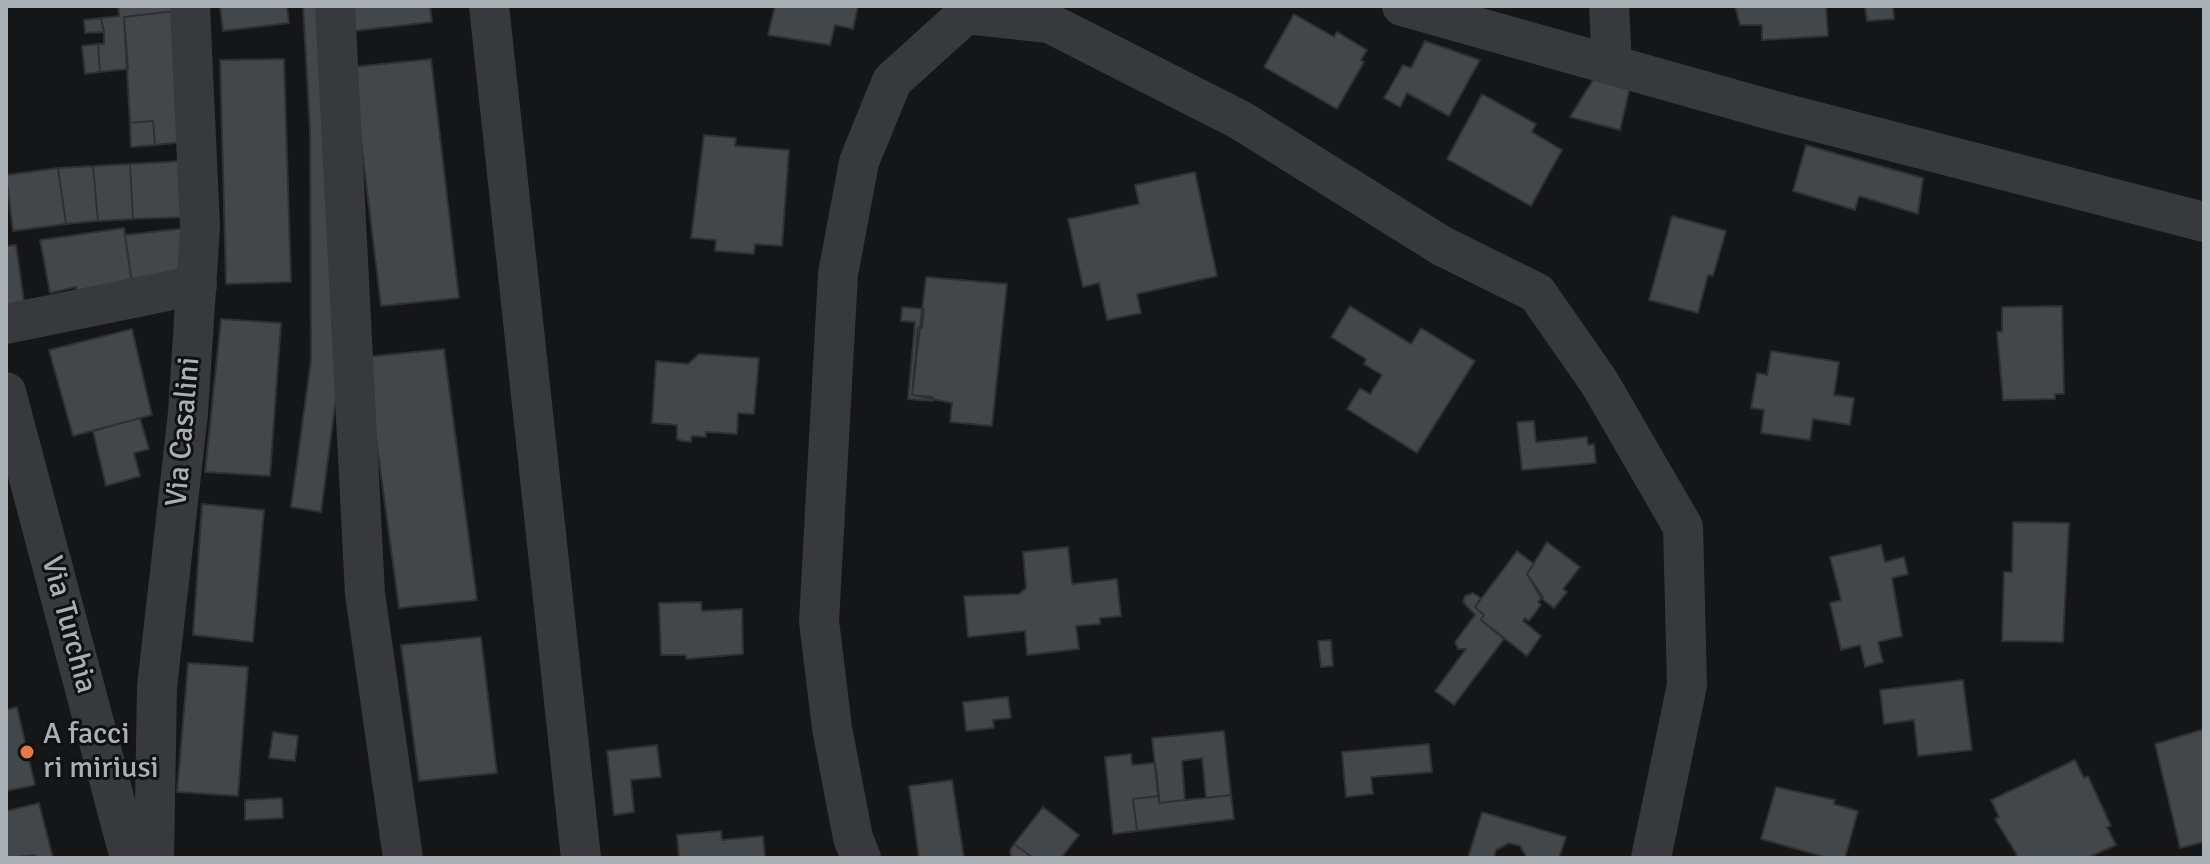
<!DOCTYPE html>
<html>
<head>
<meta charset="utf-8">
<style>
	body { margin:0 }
	#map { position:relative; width:2210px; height:864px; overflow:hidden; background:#151617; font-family:Signika,sans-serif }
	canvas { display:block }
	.frame { position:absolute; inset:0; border:8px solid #a8b0b6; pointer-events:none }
</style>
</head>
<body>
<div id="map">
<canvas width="2210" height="864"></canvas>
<div class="frame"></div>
</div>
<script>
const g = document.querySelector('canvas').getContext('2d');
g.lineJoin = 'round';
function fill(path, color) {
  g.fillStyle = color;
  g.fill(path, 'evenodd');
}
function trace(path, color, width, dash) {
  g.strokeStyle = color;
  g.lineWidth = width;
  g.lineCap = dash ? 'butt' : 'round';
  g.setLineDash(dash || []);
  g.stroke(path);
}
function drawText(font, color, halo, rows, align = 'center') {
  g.font = font + ' Signika,sans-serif';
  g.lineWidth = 6;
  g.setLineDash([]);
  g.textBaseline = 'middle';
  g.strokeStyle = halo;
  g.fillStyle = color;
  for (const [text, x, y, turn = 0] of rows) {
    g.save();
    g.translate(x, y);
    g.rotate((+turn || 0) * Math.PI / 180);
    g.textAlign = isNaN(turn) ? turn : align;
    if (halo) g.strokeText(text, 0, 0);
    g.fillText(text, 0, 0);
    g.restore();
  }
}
const building = new Path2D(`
	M118 6H175V11L124 17 128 69 100 72 98 44H104V33L101 18 119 16Z
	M220 6H287L289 23 223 31Z
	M303 6H329L341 360 321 512 291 507 311 360 310 130Z
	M351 6H430L432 22 354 31Z
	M775 6H858L853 29 835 25 830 45 768 35Z
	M1735 6H1826L1828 36 1762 40V25H1740Z
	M1865 6H1893L1894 19 1867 21Z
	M175 11 184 142 155 145 153 121 130 123 124 17Z
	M1294 14 1334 37 1337 32 1367 50 1361 60 1364 62 1337 109 1264 67Z
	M101 18 104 32 85 33 84 20Z
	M1425 41 1480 60 1449 116 1407 93 1400 107 1384 98 1403 65 1411 68Z
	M98 44 100 72 85 74 82 46Z
	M284 59 291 282 226 284 220 60Z
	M431 59 459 298 381 306 352 67Z
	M1596 75 1630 87 1620 130 1570 117Z
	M1482 94 1536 124 1532 132 1562 150 1531 206 1447 159Z
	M153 121 155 145 131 147 130 123Z
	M704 135 736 138 735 146 789 150 782 246 755 244 754 254 715 251 716 240 691 238Z
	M1806 145 1923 178 1918 214 1859 196 1855 210 1793 191Z
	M184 161 187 217 133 219 130 164Z
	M130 164 133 219 98 221 93 166Z
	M93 166 98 221 66 224 58 168Z
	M58 168 66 224 13 231 6 175Z
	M1195 172 1217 276 1137 294 1141 313 1107 320 1099 283 1083 287 1068 219 1139 204 1135 185Z
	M1672 216 1726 231 1713 276 1708 275 1698 313 1649 300Z
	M124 228 132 284 79 297 76 287 50 293 40 240Z
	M187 228 189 272 132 284 125 235Z
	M16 245 25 308 6 312V246Z
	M926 277 1007 284 992 426 950 422 952 403 912 395Z
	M1350 306 1411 344 1421 328 1475 361 1417 453 1347 409 1360 388 1370 394 1382 375 1364 364 1366 359 1331 337Z
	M2062 306 2064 394H2055V399L2003 400 1997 332H2002V307Z
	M902 307 924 309 922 328 918 327 912 395 933 397V401L908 399 915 322 901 321Z
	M221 319 281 323 270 476 205 472Z
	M132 329 152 415 73 436 49 350Z
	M444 349 477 600 399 608 365 357Z
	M1771 351 1839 362 1834 395 1854 398 1850 425 1813 419 1810 440 1761 433 1764 410 1751 408 1757 373 1767 375Z
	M699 354 759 358 754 414 738 413 737 434 706 432V437L692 436 691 442 683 441 677 439V425L652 423 656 361 688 364Z
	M140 418 149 449 134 453 140 476 106 486 93 431Z
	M1534 421 1536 442 1587 437 1588 445 1594 444 1596 463 1522 470 1517 422Z
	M202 504 264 510 253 642 193 635Z
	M2013 522 2069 523 2063 642 2002 641 2004 572H2012Z
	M1547 542 1580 567 1563 589 1567 592 1554 608 1541 598 1527 574Z
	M1881 545 1885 562 1904 557 1908 574 1892 578 1902 636 1878 642 1883 662 1865 667 1860 645 1841 650 1830 603 1841 600 1830 557Z
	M1068 547 1072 584 1117 579 1121 616 1100 618V624L1076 626 1079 649 1027 655 1025 631 968 637 964 596 1019 594 1026 588 1023 552Z
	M1517 551 1534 564 1527 574 1543 597 1538 602 1541 605 1529 621 1525 618 1523 621 1541 636 1527 656 1481 620 1484 615 1475 607Z
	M1473 593 1481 598 1475 607 1484 615 1481 620 1504 639 1454 705 1435 691 1466 649H1458L1455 642 1475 615 1463 602 1465 596Z
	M701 602 702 611 742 609 743 654 686 659V655H661L659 603Z
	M481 637 497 773 419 781 401 645Z
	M1331 640 1333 666 1321 667 1318 641Z
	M188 663 248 667 238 796 177 792Z
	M1963 680 1972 750 1918 756 1914 720 1884 724 1880 690Z
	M1008 697 1011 718 993 720 994 728 966 731 963 702Z
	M17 707 35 785 6 791V710Z
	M2204 729V842L2180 848 2155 744Z
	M1224 731 1231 795 1206 798 1202 758 1182 761 1185 800 1159 803 1152 738Z
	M273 732 298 736 295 761 269 758Z
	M1429 744 1432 772 1371 777 1373 794 1346 797 1342 752Z
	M657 745 661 777 631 780 634 812 614 815 607 751Z
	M1131 754 1132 765 1155 763 1159 796 1133 799 1137 831 1113 834 1105 757Z
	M2075 760 2084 778 2088 776 2111 826 2107 827 2116 845 2087 858H2013L2017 855 1995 819 1999 817 1991 800Z
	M952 780 964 858H919L909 786Z
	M1776 787 1835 800 1834 804 1858 811 1845 858H1828L1761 839Z
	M1231 795 1234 819 1137 831 1133 799 1159 796V803Z
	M282 798 283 818 245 820V800Z
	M39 803 53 858H36L35 855 6 858V811Z
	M1043 807 1079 835 1061 858H1033L1014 844Z
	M1482 812 1566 837 1559 858H1527L1520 846 1509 843 1496 850 1494 858H1468Z
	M721 831 722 840 763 836 765 858H679L677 835Z
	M1014 844 1033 858H1011L1010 850Z`);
const minor = new Path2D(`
	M335 6 365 594 403 858
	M489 6 581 858
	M1402 6 1771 110 2204 222
	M1609 6 1612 65
	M6 324 197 285
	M6 392 130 858
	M154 858 157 687 188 413 200 227 190 6
	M861 858 853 838 832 728 819 621 838 274 859 162 892 81 966 14 1049 23 1240 120 1442 246 1537 293 1599 382 1683 527 1687 685 1651 858`);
const markers = [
	[27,752,8,"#e67d3e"]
];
const streetNames = [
	["Via Casalini",184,432,-85],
	["Via Turchia",68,625,75]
];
const poiNames = [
	["A facci",43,735],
	["ri miriusi",43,769]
];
fill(building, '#44474a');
trace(building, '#2f3033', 2);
trace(minor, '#37393c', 40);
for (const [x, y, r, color] of markers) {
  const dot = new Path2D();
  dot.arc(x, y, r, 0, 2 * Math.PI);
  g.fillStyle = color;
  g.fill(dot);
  trace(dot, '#101112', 3);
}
drawText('30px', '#a8b0b6', '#101112', streetNames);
drawText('30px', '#a8b0b6', '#101112', poiNames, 'left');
</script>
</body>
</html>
